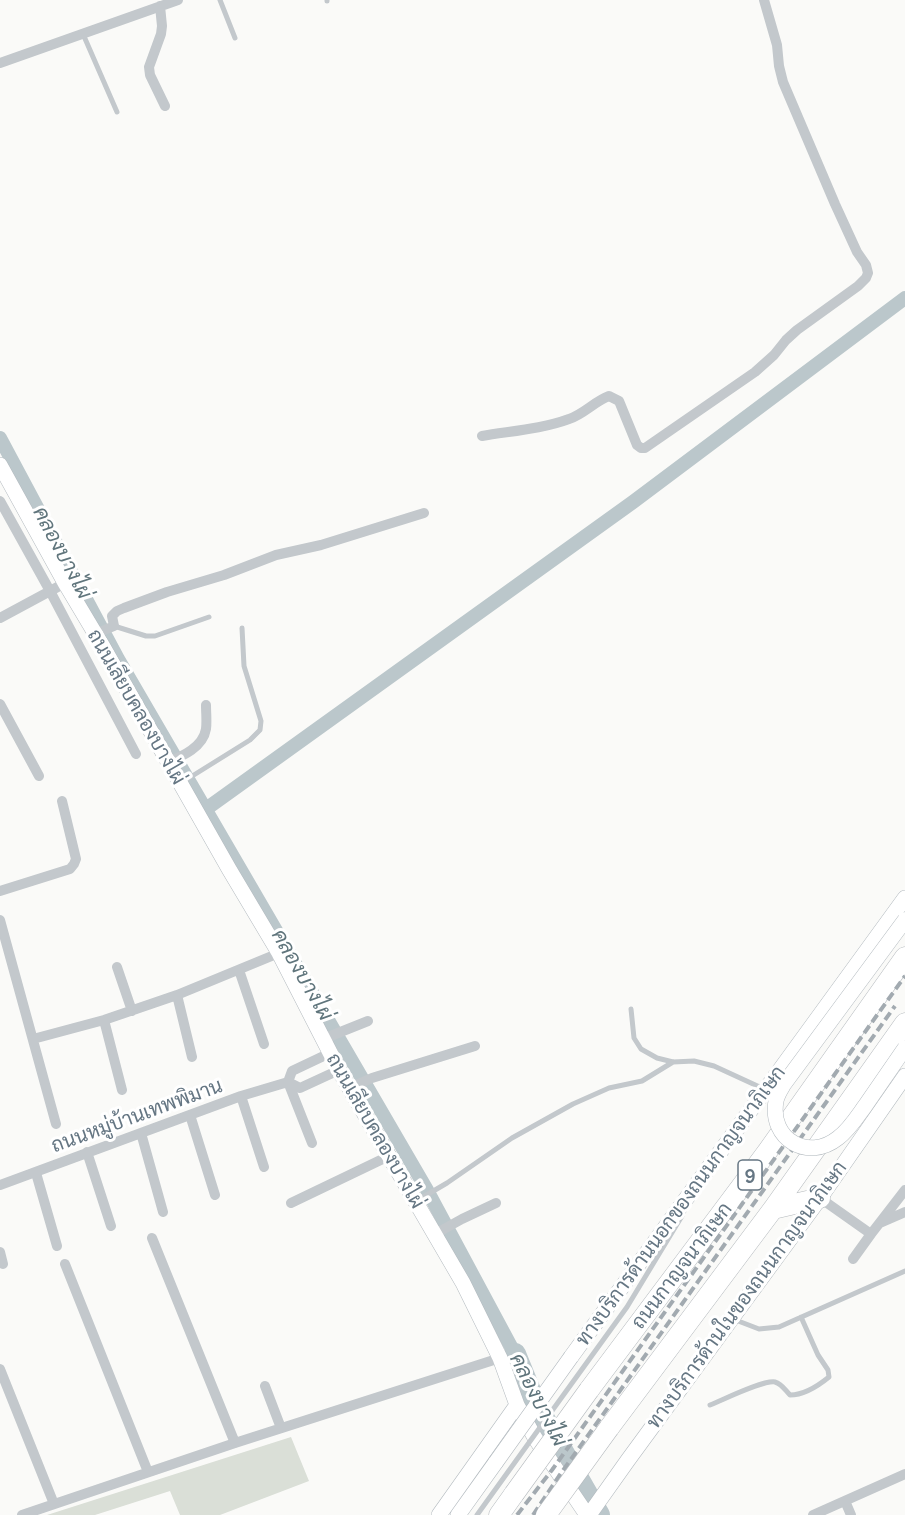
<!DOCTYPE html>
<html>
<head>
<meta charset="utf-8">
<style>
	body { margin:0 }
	canvas { display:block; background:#fafaf8 }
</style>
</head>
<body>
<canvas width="905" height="1515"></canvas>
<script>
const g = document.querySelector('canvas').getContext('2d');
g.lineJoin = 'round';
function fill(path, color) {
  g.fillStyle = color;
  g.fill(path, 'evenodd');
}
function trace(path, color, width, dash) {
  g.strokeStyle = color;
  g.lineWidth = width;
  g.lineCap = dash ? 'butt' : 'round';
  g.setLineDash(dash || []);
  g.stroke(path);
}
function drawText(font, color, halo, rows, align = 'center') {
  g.font = font + ' Raleway,Sarabun,sans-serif';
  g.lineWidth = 6;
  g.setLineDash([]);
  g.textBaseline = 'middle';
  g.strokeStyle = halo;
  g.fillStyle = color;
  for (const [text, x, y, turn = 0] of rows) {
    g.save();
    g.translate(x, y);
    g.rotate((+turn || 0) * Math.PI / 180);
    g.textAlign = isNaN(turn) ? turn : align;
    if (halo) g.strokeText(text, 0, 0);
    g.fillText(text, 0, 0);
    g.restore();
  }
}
const green = new Path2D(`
	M291 1437 309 1481 220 1515H180L170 1491 95 1515H47Z`);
const canal = new Path2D(`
	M0 438 118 659 427 1190 515 1354
	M206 809 633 502 905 298`);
const river = new Path2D(`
	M515 1354 535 1403 599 1515`);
const lane = new Path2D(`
	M220 0 235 38
	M327 0V1
	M83 34 117 112
	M114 626 146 636H155L209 617
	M181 783 250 740 260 730 261 721 244 666 242 628
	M631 1009 634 1038 641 1049 657 1058 673 1062 694 1061 714 1066 764 1089
	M418 1200 447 1183 512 1138 573 1104 609 1088 642 1081 673 1062
	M733 1319 759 1329 779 1327 905 1271
	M710 1405C723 1400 763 1380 775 1382 782 1384 785 1390 790 1395 804 1395 818 1386 829 1377L828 1370 818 1355 801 1317
	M541 1426 627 1307 682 1216`);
const street = new Path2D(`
	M160 6 162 26 161 34 149 67 150 75 165 106
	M0 63 178 0
	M482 436C511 431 542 429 569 419 584 414 595 401 609 396L619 401 637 445 641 448H645L755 372 774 355 786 340 797 330 858 286 866 278 868 273 866 265 857 252 835 204 783 82 779 66 777 45 764 0
	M0 501 50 591 136 754
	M0 618 65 583
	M95 634 114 626 112 616 117 611 124 608 167 592 224 575 276 555 321 545 424 513
	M0 704 39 776
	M168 762C183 756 203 747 206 729 207 721 206 713 206 705
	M0 891 70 869 74 864 76 859 62 801
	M0 920 56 1124
	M117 967 132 1011
	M239 970 264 1044
	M177 995 192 1057
	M104 1020 122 1090
	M33 1039 104 1020 177 995 279 953
	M323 1039 368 1021
	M288 1082 312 1143
	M288 1082 292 1071 330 1053
	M349 1088 372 1078 475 1046
	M241 1096 264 1167
	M190 1115 215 1195
	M141 1133 163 1212
	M87 1152 111 1226
	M36 1173 57 1246
	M0 1185 241 1096 288 1082 300 1088 339 1070
	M820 1198 871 1234
	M291 1203 389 1156
	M880 1223 905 1212
	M435 1234 462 1219 496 1203
	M152 1238 235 1443
	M0 1252 3 1264
	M853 1259 871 1234 905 1190
	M65 1264 148 1472
	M0 1369 54 1504
	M265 1386 281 1428
	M845 1501 851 1515
	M22 1515 235 1443 500 1358
	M813 1515 905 1474`);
const secondary = new Path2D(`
	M0 465 65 583 102 645 229 869 279 953 339 1070 463 1283 500 1358 517 1405 535 1438 587 1515
	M571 1357 905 898
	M439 1515 517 1405
	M458 1515 496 1462
	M589 1515 628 1460 820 1198 905 1076`);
const highway = new Path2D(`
	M773 1209 820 1198
	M589 1390 767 1152 905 957
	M609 1428 773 1209 905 1023
	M499 1515 514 1494`);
const rail = new Path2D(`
	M517 1515 552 1470 905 976
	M533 1515 559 1476 895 1006`);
const laneBridge = new Path2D(`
	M477 1515 541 1426`);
const secondaryBridge = new Path2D(`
	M905 920 784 1084C781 1089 777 1095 776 1101 769 1139 808 1162 838 1138 849 1130 857 1117 865 1106 878 1087 892 1067 905 1048
	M496 1462 571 1357`);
const highwayBridge = new Path2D(`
	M514 1494 589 1390
	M546 1515 609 1428`);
const shields = [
	[750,1175,24]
];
const shieldNames = [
	["9",750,1175]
];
const streetNames = [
	["ถนนเลียบคลองบางไผ่",136,707,60],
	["ถนนหมู่บ้านเทพพิมาน",137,1116,-20],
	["ถนนเลียบคลองบางไผ่",375,1131,60],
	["ทางบริการด้านนอกของถนนกาญจนาภิเษก",681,1206,-54],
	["ถนนกาญจนาภิเษก",682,1266,-53],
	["ทางบริการด้านในของถนนกาญจนาภิเษก",747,1295,-54]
];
const waterNames = [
	["คลองบางไผ่",62,553,62],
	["คลองบางไผ่",302,975,60],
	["คลองบางไผ่",538,1400,63]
];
fill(green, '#dadfd7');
trace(canal, '#bbc7cb', 14);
trace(river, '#bbc7cb', 22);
trace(secondary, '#b3babf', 16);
trace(highway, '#b4b9bd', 21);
trace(lane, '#c3c8cc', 5);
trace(street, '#c3c8cc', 10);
trace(secondary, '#fff', 15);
trace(highway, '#fff', 20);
trace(rail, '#a2aab0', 4, [9, 4.5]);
trace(secondaryBridge, '#b3babf', 16, []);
trace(highwayBridge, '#b4b9bd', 21, []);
trace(laneBridge, '#c3c8cc', 5);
trace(secondaryBridge, '#fff', 15);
trace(highwayBridge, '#fff', 20);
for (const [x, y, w] of shields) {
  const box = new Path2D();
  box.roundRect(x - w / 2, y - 15, w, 30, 4.5);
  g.fillStyle = '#fff';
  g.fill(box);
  trace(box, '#657683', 1.5);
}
drawText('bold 18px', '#657683', null, shieldNames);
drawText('20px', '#657683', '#fff', streetNames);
drawText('italic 21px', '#60757c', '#fff', waterNames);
</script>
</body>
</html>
